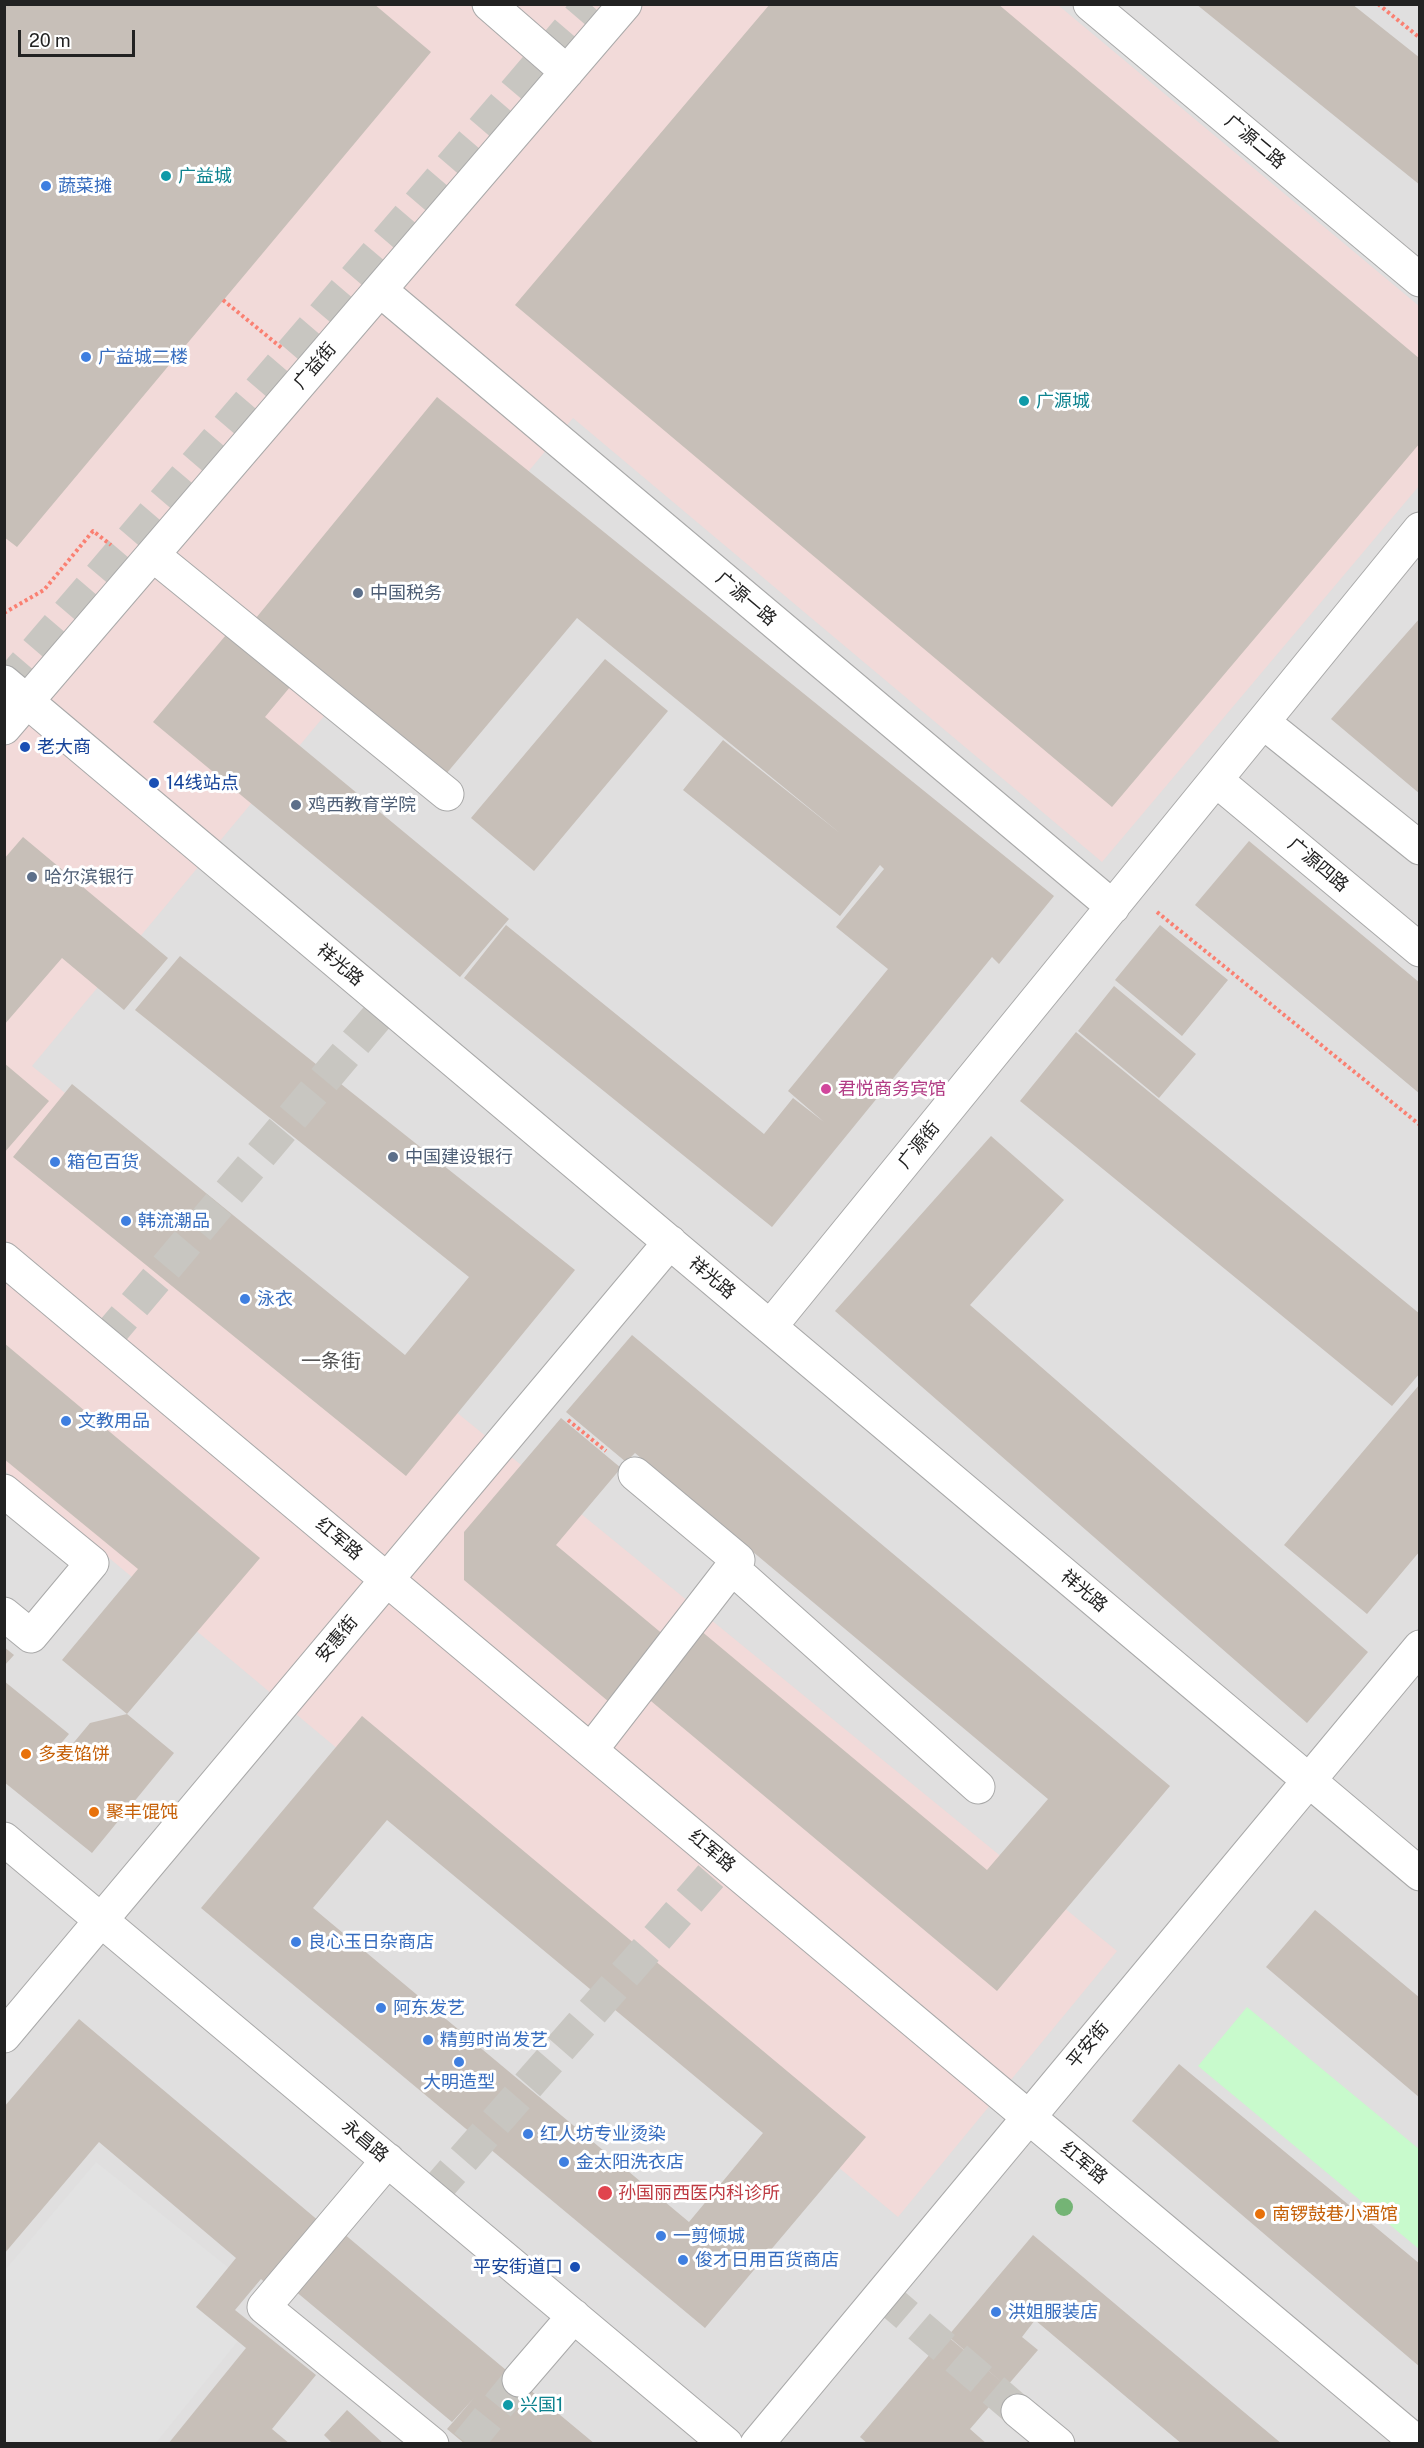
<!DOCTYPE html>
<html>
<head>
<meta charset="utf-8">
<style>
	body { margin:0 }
	#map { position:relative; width:1424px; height:2448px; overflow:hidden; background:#f2efe9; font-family:"Public Sans",sans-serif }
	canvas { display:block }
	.frame { position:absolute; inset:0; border:6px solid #222; pointer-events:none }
	.scale { position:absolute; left:18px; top:30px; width:117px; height:27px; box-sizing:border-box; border:3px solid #222; border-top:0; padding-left:8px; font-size:18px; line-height:21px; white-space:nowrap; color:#222; -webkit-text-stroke:4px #fff; paint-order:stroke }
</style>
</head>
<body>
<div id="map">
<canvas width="1424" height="2448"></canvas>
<div class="frame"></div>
<div class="scale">20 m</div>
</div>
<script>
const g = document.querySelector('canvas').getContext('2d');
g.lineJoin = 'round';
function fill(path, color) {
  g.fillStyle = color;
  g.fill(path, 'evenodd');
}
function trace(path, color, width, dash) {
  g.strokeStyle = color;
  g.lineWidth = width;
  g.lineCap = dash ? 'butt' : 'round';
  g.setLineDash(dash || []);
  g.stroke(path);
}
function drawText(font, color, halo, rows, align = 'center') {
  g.font = font + ' "Public Sans","Noto Sans SC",sans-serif';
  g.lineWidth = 6;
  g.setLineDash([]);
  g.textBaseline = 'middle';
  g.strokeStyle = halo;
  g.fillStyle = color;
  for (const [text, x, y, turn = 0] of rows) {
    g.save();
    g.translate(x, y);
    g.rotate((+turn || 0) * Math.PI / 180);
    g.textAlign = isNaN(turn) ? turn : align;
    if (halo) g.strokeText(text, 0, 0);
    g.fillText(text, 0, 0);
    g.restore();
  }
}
const residential = new Path2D(`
	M5 5H1419V2443H5Z`);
const commercial = new Path2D(`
	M4 5H1058L1419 306V486L1102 862 573 418 32 1066 1117 1951 898 2217 5 1471Z`);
const park = new Path2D(`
	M1247 2007 1419 2149V2249L1198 2066Z`);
const parking = new Path2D(`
	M96 2162 229 2268 196 2307 238 2341 156 2443 5 2444V2270Z`);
const building = new Path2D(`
	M4 4H374L431 52 17 547 4 537Z
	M770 4H998L1420 359V443L1112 807 515 305Z
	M1196 4H1352L1420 58V185Z
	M437 397 1054 896 999 964 992 957 772 1227 464 978 506 925 764 1134 793 1098 824 1122 788 1091 888 969 836 927 884 869 880 865 840 916 683 790 723 740 841 834 577 618 446 774 256 618Z
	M1420 618V794L1331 719Z
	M231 629 295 681 265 717 509 919 460 977 153 722Z
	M605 659 668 711 534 871 471 818Z
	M23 837 168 958 124 1010 62 958 4 1025V859Z
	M1249 841 1420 983V1094L1195 905Z
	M1160 925 1228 980 1182 1036 1115 980Z
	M180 956 575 1270 406 1476 13 1157 72 1084 405 1355 469 1277 135 1010Z
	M1114 986 1196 1054 1159 1098 1078 1031Z
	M1076 1032 1420 1314V1373L1392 1406 1020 1101Z
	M4 1063 49 1101 4 1153Z
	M991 1136 1064 1200 970 1305 1368 1652 1307 1723 835 1311Z
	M632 1335 1170 1786 997 1991 639 1691 694 1625 987 1870 1048 1799 635 1453 626 1462 566 1412Z
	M4 1343 260 1558 127 1714 62 1660 138 1569 4 1459Z
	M1420 1384V1551L1367 1614 1284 1545Z
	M561 1418 621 1468 556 1545 671 1641 615 1707 464 1580V1532Z
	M4 1647 14 1655 4 1666Z
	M4 1681 69 1734 52 1754 60 1759 90 1723 127 1714 174 1753 92 1853 4 1782Z
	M362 1716 866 2137 705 2328 201 1908ZM387 1820 763 2133 689 2222 313 1908Z
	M1315 1910 1420 1998V2098L1266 1967Z
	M79 2019 320 2222 267 2284 261 2279 235 2310 316 2375 272 2429 290 2444H168L246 2348 196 2307 236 2258 99 2142 4 2254V2107Z
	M1179 2064 1420 2264V2367L1132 2121Z
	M343 2233 500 2365 595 2444H465L447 2429 474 2398 452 2422 294 2290Z
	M1033 2235 1282 2444H1182L1035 2320 1022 2337 1038 2350 970 2429 987 2444H868L860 2437 946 2335 1004 2384 948 2336Z
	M347 2410 384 2444H333L324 2435Z`);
const minorTunnel = new Path2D(`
	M4 688 590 4
	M103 1342 387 1005
	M431 2196 724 1861
	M882 2294 1018 2411
	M467 2444 519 2380`);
const path = new Path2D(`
	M1378 4 1420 38
	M223 300 283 349
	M4 613 44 590 93 531 111 545
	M1157 912 1420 1125
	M568 1420 606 1451`);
const minor = new Path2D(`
	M489 4 567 72
	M1090 4 1420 280
	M380 290 1113 907
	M153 555 447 794
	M4 682 1420 1874
	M1263 722 1420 848
	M4 728 625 4
	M1216 780 1420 950
	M4 1259 1419 2444
	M770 1327 1420 529
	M4 1491 92 1563 31 1636 4 1614
	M732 1568 978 1787
	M591 1750 738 1560 635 1474
	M4 1839 726 2444
	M4 2036 670 1242
	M388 2160 264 2307 432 2444
	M519 2380 574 2316
	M1018 2411 1058 2444
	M757 2444 1420 1647`);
const trees = [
	[1064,2207]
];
const markers = [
	[166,176,6,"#0f9aa8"],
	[46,186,6,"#3f7fe0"],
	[86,357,6,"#3f7fe0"],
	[1024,401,6,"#0f9aa8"],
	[358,593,6,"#5c6f8a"],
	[25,747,6,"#1a4fb4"],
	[154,783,6,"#1a4fb4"],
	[296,805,6,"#5c6f8a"],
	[32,877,6,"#5c6f8a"],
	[826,1089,6,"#d1479c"],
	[393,1157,6,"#5c6f8a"],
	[55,1162,6,"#3f7fe0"],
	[126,1221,6,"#3f7fe0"],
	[245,1299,6,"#3f7fe0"],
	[66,1421,6,"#3f7fe0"],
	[26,1754,6,"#e8710a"],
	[94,1812,6,"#e8710a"],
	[296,1942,6,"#3f7fe0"],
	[381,2008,6,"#3f7fe0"],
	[428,2040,6,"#3f7fe0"],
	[459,2062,6,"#3f7fe0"],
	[528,2134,6,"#3f7fe0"],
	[564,2162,6,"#3f7fe0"],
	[605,2193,8,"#e0444e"],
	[1260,2214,6,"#e8710a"],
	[661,2236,6,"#3f7fe0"],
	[683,2260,6,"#3f7fe0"],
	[575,2267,6,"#1a4fb4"],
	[996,2312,6,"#3f7fe0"],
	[508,2405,6,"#0f9aa8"]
];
const streetNames = [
	["广源二路",1255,142,40],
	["广益街",315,366,-49],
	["广源一路",746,599,40],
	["广源四路",1318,865,40],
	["祥光路",340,965,40],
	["广源街",919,1145,-51],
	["祥光路",712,1278,40],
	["红军路",339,1539,40],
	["祥光路",1084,1591,40],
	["安惠街",337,1639,-50],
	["红军路",712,1851,40],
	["平安街",1088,2045,-50],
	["永昌路",365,2141,40],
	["红军路",1084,2163,40]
];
const cultureNames = [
	["广益城",178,176],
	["广源城",1036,401],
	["兴国1",520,2405]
];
const shopNames = [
	["蔬菜摊",58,186],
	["广益城二楼",98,357],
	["箱包百货",67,1162],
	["韩流潮品",138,1221],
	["泳衣",257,1299],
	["文教用品",78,1421],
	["良心玉日杂商店",308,1942],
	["阿东发艺",393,2008],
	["精剪时尚发艺",440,2040],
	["大明造型",459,2082,"center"],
	["红人坊专业烫染",540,2134],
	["金太阳洗衣店",576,2162],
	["一剪倾城",673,2236],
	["俊才日用百货商店",695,2260],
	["洪姐服装店",1008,2312]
];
const serviceNames = [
	["中国税务",370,593],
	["鸡西教育学院",308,805],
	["哈尔滨银行",44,877],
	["中国建设银行",405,1157]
];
const transitNames = [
	["老大商",37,747],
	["14线站点",166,783],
	["平安街道口",563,2267,"right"]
];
const hotelNames = [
	["君悦商务宾馆",838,1089]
];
const foodNames = [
	["多麦馅饼",38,1754],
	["聚丰馄饨",106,1812],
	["南锣鼓巷小酒馆",1272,2214]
];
const healthNames = [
	["孙国丽西医内科诊所",618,2193]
];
const neighbourhoodNames = [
	["一条街",331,1362]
];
fill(residential, '#e0dfdf');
fill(commercial, '#f2dad9');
fill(park, '#c8facc');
fill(parking, '#e2e2e2');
fill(building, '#c7bfb8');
trace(minorTunnel, '#c8c6c1', 33, [33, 16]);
trace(minor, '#a9a9a9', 35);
trace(path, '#fa8072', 4, [3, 3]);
trace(minor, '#fff', 33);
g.fillStyle = '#74b475';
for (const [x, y] of trees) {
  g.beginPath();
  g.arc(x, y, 9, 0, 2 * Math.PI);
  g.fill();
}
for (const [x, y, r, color] of markers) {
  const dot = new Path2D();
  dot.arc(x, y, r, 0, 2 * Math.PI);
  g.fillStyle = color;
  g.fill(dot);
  trace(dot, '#fff', 2);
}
drawText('18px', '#222', '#fff', streetNames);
drawText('18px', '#0d838f', '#fff', cultureNames, 'left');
drawText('18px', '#366cbe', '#fff', shopNames, 'left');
drawText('18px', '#4e5e75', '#fff', serviceNames, 'left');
drawText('18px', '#164399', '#fff', transitNames, 'left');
drawText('18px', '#b23c85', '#fff', hotelNames, 'left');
drawText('18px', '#c56008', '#fff', foodNames, 'left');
drawText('18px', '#be3a42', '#fff', healthNames, 'left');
drawText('20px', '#555', '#fff', neighbourhoodNames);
</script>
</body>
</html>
